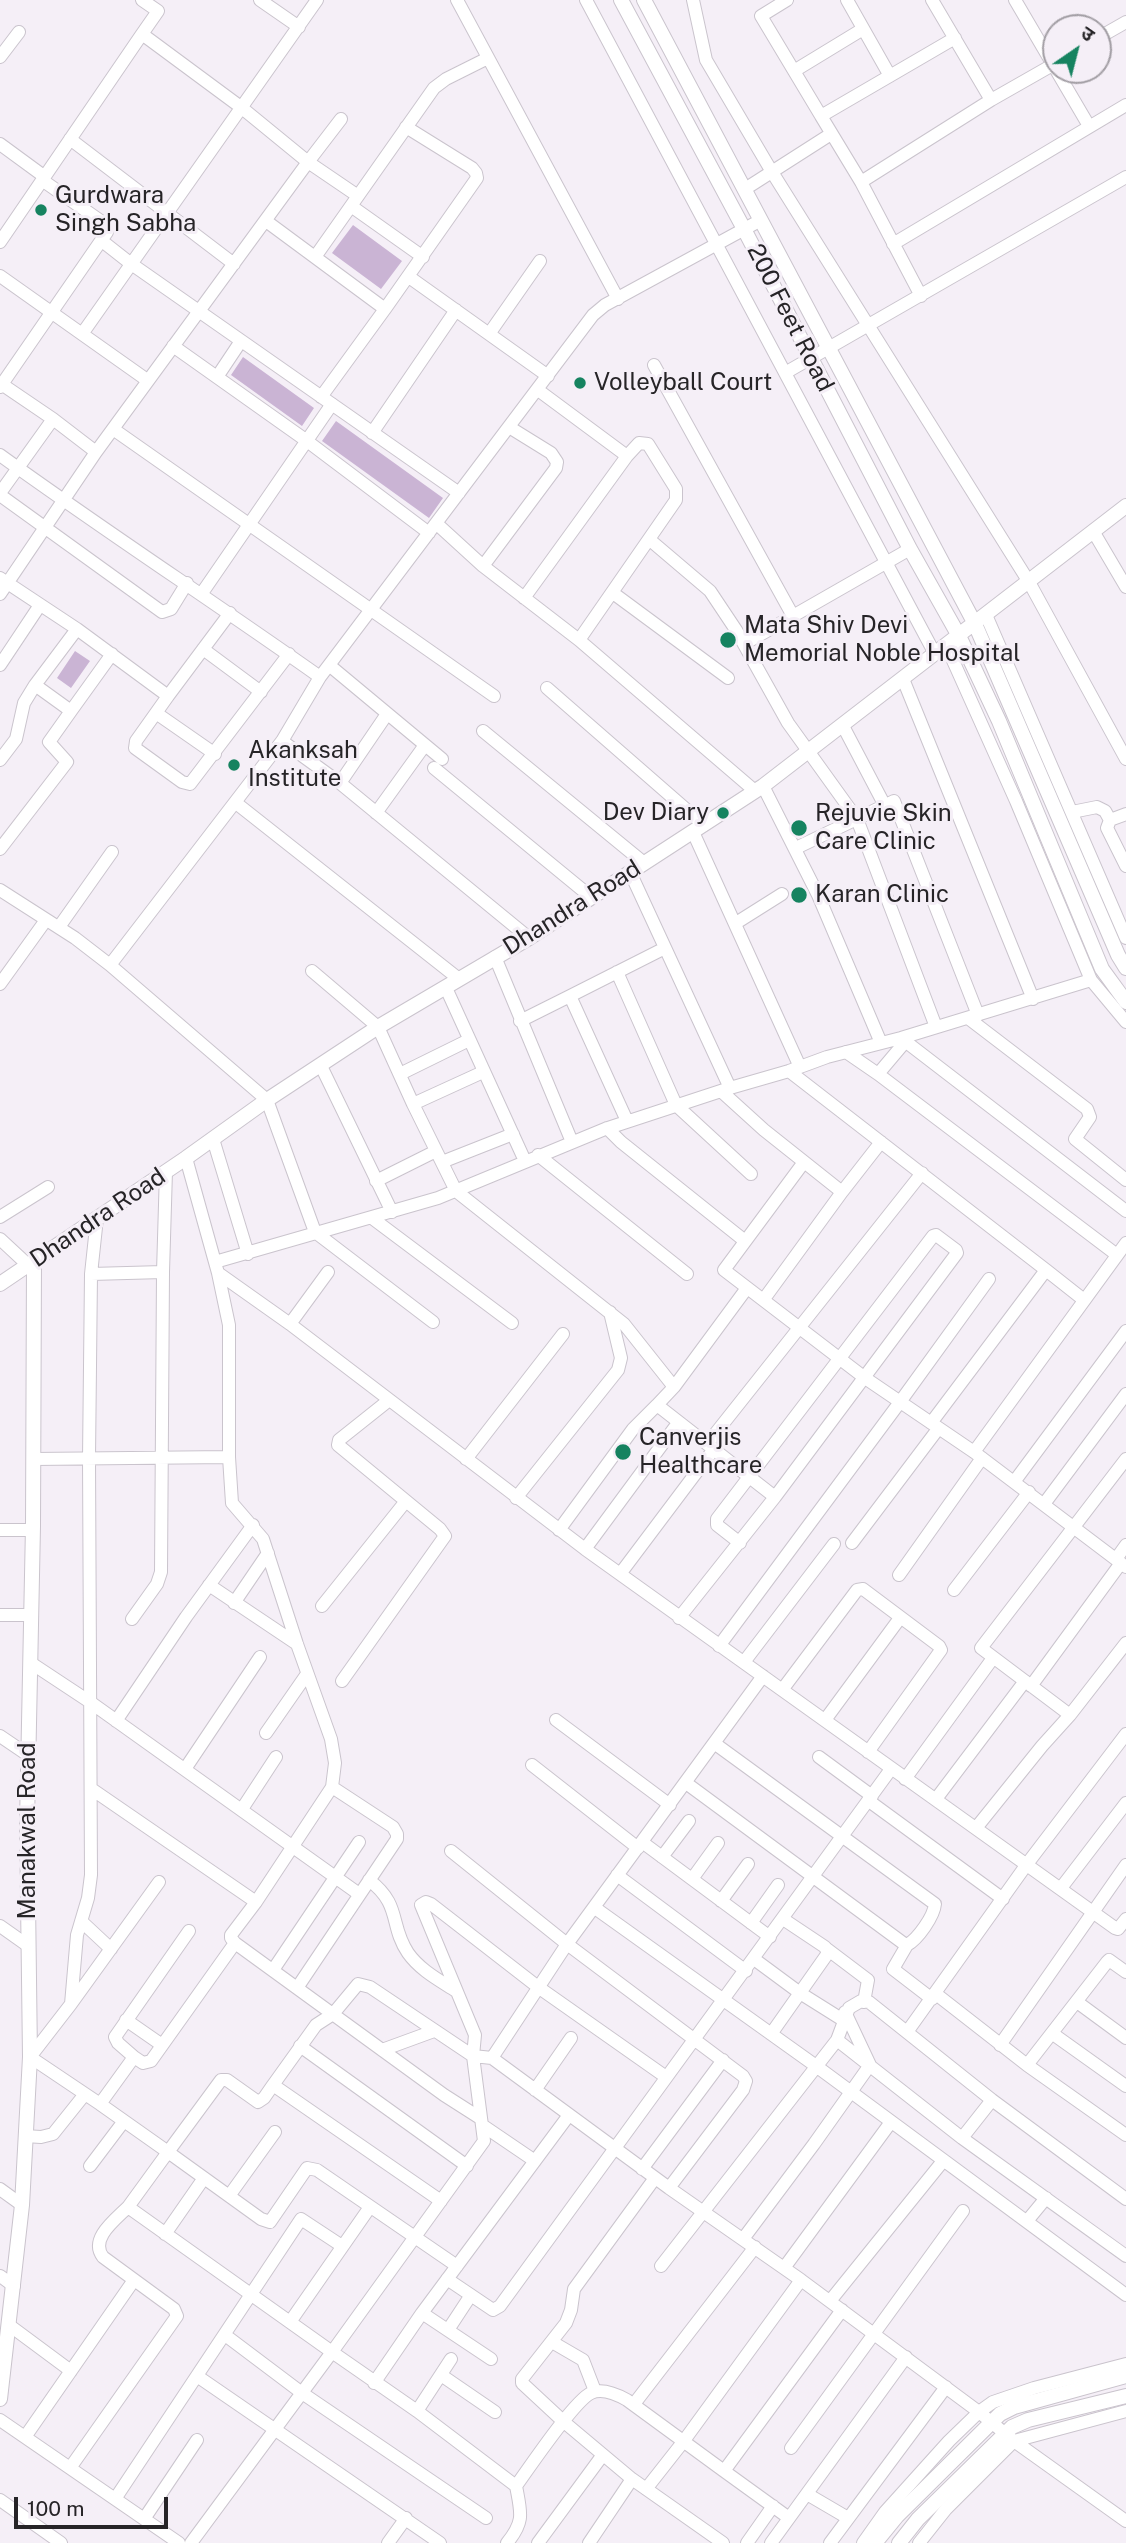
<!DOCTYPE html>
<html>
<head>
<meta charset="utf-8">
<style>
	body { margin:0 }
	#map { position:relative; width:1126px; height:2543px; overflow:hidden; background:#f5eff7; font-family:"Public Sans","Noto Sans Devanagari",sans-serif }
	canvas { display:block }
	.north { position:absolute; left:1042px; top:14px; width:70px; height:70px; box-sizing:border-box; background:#f5eff7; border:2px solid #a29ea4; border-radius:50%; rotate:35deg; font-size:19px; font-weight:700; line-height:28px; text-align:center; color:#262427 }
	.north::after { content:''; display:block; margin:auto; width:24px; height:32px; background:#168360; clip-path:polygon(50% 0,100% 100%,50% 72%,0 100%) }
	.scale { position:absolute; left:14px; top:2497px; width:154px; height:32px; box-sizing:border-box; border:4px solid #262427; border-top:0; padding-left:9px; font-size:21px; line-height:24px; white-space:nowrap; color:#262427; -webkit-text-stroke:5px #f5eff7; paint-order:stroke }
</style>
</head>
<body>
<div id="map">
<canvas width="1126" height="2543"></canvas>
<div class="north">उ</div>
<div class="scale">100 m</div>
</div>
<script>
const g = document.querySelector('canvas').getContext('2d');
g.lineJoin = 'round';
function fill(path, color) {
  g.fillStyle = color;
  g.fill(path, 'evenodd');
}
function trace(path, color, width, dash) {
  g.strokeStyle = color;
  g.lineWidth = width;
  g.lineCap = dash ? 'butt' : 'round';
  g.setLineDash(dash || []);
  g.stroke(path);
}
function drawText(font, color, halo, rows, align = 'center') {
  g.font = font + ' "Public Sans",sans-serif';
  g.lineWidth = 6;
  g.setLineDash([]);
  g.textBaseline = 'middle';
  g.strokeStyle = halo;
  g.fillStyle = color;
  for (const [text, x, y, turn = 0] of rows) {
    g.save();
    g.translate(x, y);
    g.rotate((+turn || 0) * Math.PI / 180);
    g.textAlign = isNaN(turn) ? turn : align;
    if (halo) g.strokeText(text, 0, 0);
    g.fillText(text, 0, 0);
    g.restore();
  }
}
const green = new Path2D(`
	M353 225 402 261 381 289 332 253Z
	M243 357 314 408 302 426 231 375Z
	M336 421 443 498 429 518 322 441Z
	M75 651 90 661 71 688 57 678Z`);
const minor = new Path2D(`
	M260 0 299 27
	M457 0 618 299
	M586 0 935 654
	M693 0 706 60 772 172 1029 582 1126 759
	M787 0 761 16 821 116 955 38
	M847 0 890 76
	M932 0 991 100 1056 63
	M1015 0 1089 126
	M1098 38 1126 22
	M0 57 19 32
	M794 71 863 29
	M821 116 861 182
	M341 119 308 162 358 196
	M70 139 234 264
	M0 144 45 177
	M745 189 831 134
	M351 206 423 257
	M266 221 385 309 477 178 476 173 472 168 406 127
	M102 241 130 263 459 493
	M0 242 142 34
	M893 244 1126 105
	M315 257 434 88 446 79 488 58
	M0 276 82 334
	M409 277 548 376
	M921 296 861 182 991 100
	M489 334 540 261
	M173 346 307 441 429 533
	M654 365 793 616
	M785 373 1126 177
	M217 377 241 341
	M147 380 82 334 317 0
	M0 383 53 419
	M0 387 107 232 102 222 42 180
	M321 397 385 309
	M113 429 494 696
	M372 433 456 310
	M0 455C105 531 214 602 320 677L593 315 605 305 761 220
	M0 493 53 419 96 452 308 162 242 108 142 34 158 11 142 0
	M0 495 162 612 171 609 187 583
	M437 524 483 566 579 640 755 791
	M1093 531 1126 587
	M650 540 710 591 736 630 788 723 857 819 936 1027
	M483 566 556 468 557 462 551 453 509 427
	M0 578 77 629 168 696 230 613
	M202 593 332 404
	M613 593 728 678
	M0 594 96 452
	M524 598 627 456 538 390
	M986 615 1126 938
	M77 629 35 685 71 711 112 654
	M579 640 676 500V489L648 444 639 443 627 456
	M744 644 910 549
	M946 645 1016 801 1091 980 1126 1022
	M203 649 261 692
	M0 665 40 605
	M329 665 442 759
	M903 679 1033 999
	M547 688 704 825
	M168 696 136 741 135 748 182 782 190 784 289 654
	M156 713 215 754
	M843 726 884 804
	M483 731 644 863
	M282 741 340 783 529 938
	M0 760 16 739 24 703 35 685
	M434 768 591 897
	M340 783 387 714
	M763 786 818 895 881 1043
	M236 803 459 979
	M1072 812 1097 807 1105 811 1110 820 1126 814
	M376 813 425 745
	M1110 820 1107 828 1126 866
	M693 832 800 1067
	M796 848 894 801 978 1015
	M0 849 67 762 49 742 71 711
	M630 872 730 1088
	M0 890 75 938 110 965 267 1100 315 1232 433 1322
	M736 923 782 894
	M59 927 112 852
	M495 957 572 1142
	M110 965 282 741 320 677
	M312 971 378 1027 413 1104 456 1191 624 1324 674 1387
	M617 972 676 1105 751 1174
	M0 984 46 920
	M446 988 525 1161
	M968 1018 1087 1109 1090 1117 1075 1139 1126 1180
	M520 1021 570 996
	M901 1038 1126 1211
	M905 1042 878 1074 1117 1255
	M846 1052 878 1074
	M321 1066 392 1212
	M789 1071 1046 1270 931 1423
	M400 1074 469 1040
	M721 1091 764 1130 842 1192
	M413 1104 483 1072
	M627 1121 570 996 665 948
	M607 1128 621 1142 745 1241
	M213 1139 248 1254
	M538 1155 687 1274
	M442 1162 513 1134
	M804 1162 724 1270 865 1378 974 1452 1126 1567
	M376 1181 436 1151
	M0 1217 48 1187
	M97 1218 91 1274 89 1458 91 1875 88 1898 77 1935 71 2004 30 2057 100 2104 134 2057 143 2063 151 2061 235 1943
	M372 1218 512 1323
	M0 1239 28 1265
	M215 1262 438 1198 605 1129 730 1088 789 1071 827 1057 901 1038 1091 980
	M1046 1270 1084 1300
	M163 1272 166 1171
	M218 1273 290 1324 585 1549 1115 1928 1118 1929 1126 1919
	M91 1274 163 1272 161 1572 157 1584 132 1619
	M764 1299 842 1192 881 1142
	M290 1324 328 1272
	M707 1444 922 1173
	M974 1452 1126 1243
	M33 1459 229 1457V1325L218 1273 186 1158
	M466 1459 563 1334
	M1014 1482 1126 1331
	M516 1498 618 1370 621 1358 610 1312
	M1044 1504 1126 1394
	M0 1530H33
	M559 1530 633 1429 657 1405
	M740 1543 717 1525V1519L933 1236 936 1235 956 1250 957 1253 775 1497
	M852 1543 938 1429
	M585 1549 678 1423
	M1116 1559 1126 1545
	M620 1574 714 1449
	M899 1575 982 1458
	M209 1585 297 1644
	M954 1590 1029 1492
	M234 1603 268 1553
	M322 1606 406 1501
	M0 1615H32
	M679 1618 775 1497 657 1405 674 1387 747 1288
	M719 1646 900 1402 989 1279
	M744 1662 834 1544
	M31 1663 90 1702 359 1894
	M342 1681 445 1536 440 1529 338 1445 339 1440 388 1401
	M1031 1686 1121 1563
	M782 1690 857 1590 863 1589 939 1646 941 1650 868 1752
	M1070 1715 981 1648 1126 1459
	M556 1720 670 1805
	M825 1720 900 1618
	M116 1721 186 1617 253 1525
	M266 1733 307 1674
	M0 1736 28 1755
	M819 1757 872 1796
	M532 1765 638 1848
	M185 1769 260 1657
	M905 1779 993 1658
	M686 1783 903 1943 907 1945C918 1939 934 1916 935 1904L714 1743
	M93 1790 256 1902 332 1787 335 1763 331 1739 297 1644 263 1539 232 1503 229 1457
	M936 1799 1025 1681
	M869 1801 1003 1899
	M242 1809 276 1757
	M976 1828 1042 1746 1070 1715 1126 1643
	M642 1842 770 1937
	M451 1851 567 1944 743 2076 746 2081 743 2090 669 2188
	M662 1857 689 1821
	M617 1875 746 1971
	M692 1879 718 1843
	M369 1880C402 1905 389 1925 408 1953 420 1970 439 1980 456 1991
	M1061 1888 1126 1803
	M721 1901 748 1864
	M256 1902 231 1935V1938L235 1943 444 2095 480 2118
	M595 1908 816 2066 1126 2295
	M81 1921 111 1949
	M751 1923 778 1885
	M0 1926 27 1945
	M907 1945 893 1969 932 1999
	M827 1949 868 1980 864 2002
	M754 1959 800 1993 843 2020
	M273 1970 359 1842
	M297 1988 397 1839V1834L393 1827 332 1787
	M936 1994 1027 2065 1126 2135
	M1077 2002 1126 2038
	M71 2004 159 1882
	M126 2020 162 2045
	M907 2032 1027 1864 1126 1734
	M771 2034 828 1953 825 1947 783 1919
	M1053 2034 1126 2086
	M837 2040 849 2008 861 2001 869 2002 992 2100 1126 2199
	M1000 2045 1126 1865
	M300 2046 467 2166
	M382 2050 434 2031
	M134 2057 118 2043 115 2037 189 1931
	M492 2058 567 1944 763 1676
	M1027 2065 1107 1962 1109 1960 1126 1972
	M273 2085 264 2098 258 2102 227 2080H221L168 2152 261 2219 270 2222 307 2168 317 2170 457 2266
	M535 2090 571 2038
	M100 2104 168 2152 128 2207 332 2352 191 2543
	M482 2125 535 2161
	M25 2136 41 2137 53 2134 85 2094
	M962 2138 992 2100
	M90 2166 124 2121
	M642 2169 723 2060
	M0 2189 22 2205
	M229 2196 275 2132
	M441 2201 273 2085 316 2025 333 2014 358 1984 370 1987 473 2056 492 2058 669 2188 801 2280 979 2412 1014 2441 1126 2521
	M1027 2221 1046 2198
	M165 2234 204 2178
	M743 2239 814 2144 870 2065 845 2012
	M661 2266 837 2040 962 2138 1126 2256
	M784 2268 891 2122
	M0 2276 14 2286
	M447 2279 493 2310 500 2306 891 1769
	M830 2301 943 2161
	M422 2313 491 2359
	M290 2322 370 2207
	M9 2325 71 2371
	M448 2330 471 2295
	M225 2335 302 2393 486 2518
	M552 2342 583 2360 595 2391
	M441 2375 495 2412
	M197 2376 440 2543
	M374 2383 422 2313 569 2115
	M634 2404 755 2247
	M417 2411 451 2359
	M0 2420 179 2543
	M25 2437 134 2280
	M791 2448 963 2211
	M70 2468 177 2316 174 2309 103 2257C89 2239 115 2220 128 2207
	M724 2471 789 2518
	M632 2479 564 2422 522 2383V2379L566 2323 571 2310 574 2289 655 2178
	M516 2486C529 2468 574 2401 591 2393 602 2388 618 2395 627 2400L724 2471 842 2310
	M646 2489 683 2442 801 2280
	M807 2494 848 2518
	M115 2499 301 2219 342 2246
	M0 2500 61 2543
	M144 2519 197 2440
	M388 2543 406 2518
	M507 2543C525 2521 521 2513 516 2486L417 2411 332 2352 484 2141 473 2056 475 2035 421 1905 426 1902 431 1904 538 1987 666 2077
	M538 2543 602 2456
	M589 2543 632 2479 723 2543
	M747 2543 773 2506
	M771 2543 906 2357
	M830 2543 946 2387
	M863 2543 885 2512 949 2441 979 2412 993 2402 1034 2388 1126 2364
	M919 2543 946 2509 1014 2441 1126 2411`);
const tertiary = new Path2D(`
	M621 0 744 229 910 549 959 636 999 721 1102 969 1126 1002
	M644 0 975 624 1118 955 1126 968
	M0 1284 186 1158 267 1100 378 1027 529 938 763 786 1126 506
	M0 2399 22 2205 30 2057 27 1822 33 1526 34 1261
	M875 2543 897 2516 1000 2414 1014 2407 1126 2376
	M899 2543 918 2519 1012 2427 1028 2420 1126 2396`);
const markers = [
	[41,210,7,"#168360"],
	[580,383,7,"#168360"],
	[728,640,9,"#168360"],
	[234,765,7,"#168360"],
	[723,813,7,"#168360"],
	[799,828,9,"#168360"],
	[799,895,9,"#168360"],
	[623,1452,9,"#168360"]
];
const poiNames = [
	["Gurdwara",55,196],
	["Singh Sabha",55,224],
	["Volleyball Court",594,383],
	["Mata Shiv Devi",744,626],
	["Memorial Noble Hospital",744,654],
	["Akanksah",248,751],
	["Institute",248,779],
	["Dev Diary",709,813,"right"],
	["Rejuvie Skin",815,814],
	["Care Clinic",815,842],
	["Karan Clinic",815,895],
	["Canverjis",639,1438],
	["Healthcare",639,1466]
];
const streetNames = [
	["200 Feet Road",790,318,63],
	["Dhandra Road",572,908,-32],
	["Dhandra Road",98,1218,-34],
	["Manakwal Road",28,1831,-90]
];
fill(green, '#cab4d4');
trace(minor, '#cac4cd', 14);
trace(tertiary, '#cac4cd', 16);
trace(minor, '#fff', 12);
trace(tertiary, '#fff', 14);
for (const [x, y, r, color] of markers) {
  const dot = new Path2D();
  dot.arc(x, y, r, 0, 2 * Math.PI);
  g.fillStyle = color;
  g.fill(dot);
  trace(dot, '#f5eff7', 2.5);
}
drawText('24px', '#262427', '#f5eff7', poiNames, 'left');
drawText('24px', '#262427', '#f5eff7', streetNames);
</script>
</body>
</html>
